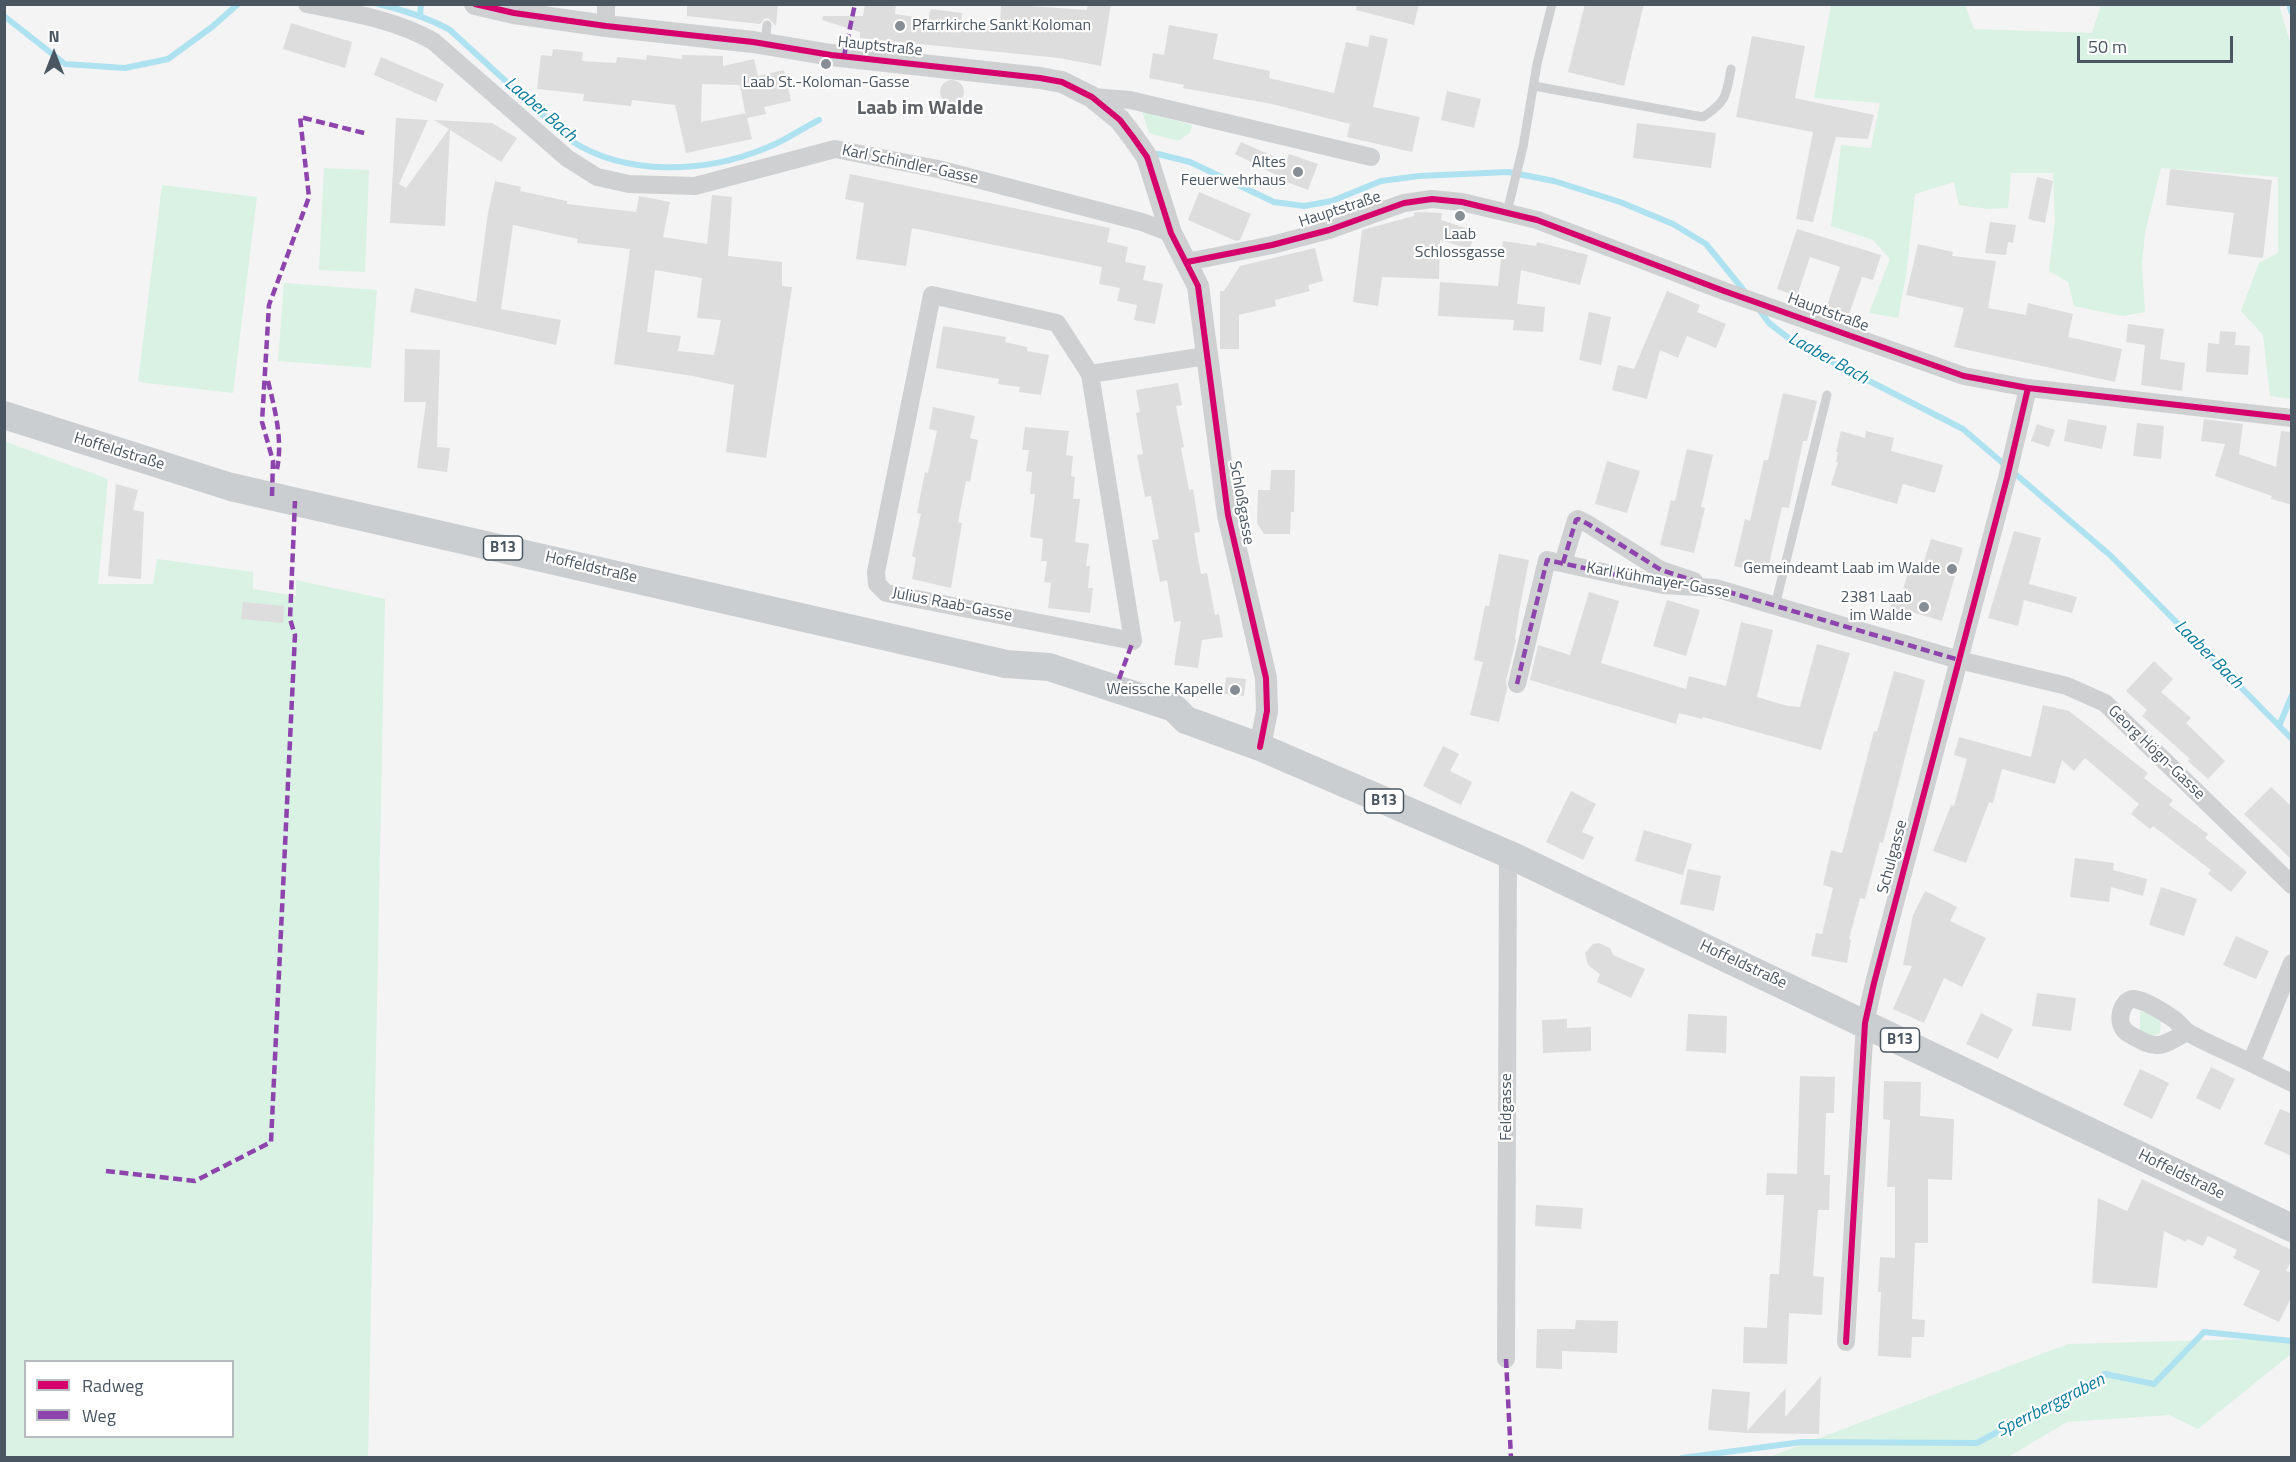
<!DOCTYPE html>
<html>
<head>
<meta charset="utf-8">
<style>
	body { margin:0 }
	#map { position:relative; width:2296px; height:1462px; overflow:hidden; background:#f4f4f4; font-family:"Titillium Web",sans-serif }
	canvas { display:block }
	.frame { position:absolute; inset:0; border:6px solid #4a5661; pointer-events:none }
	.legend { position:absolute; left:24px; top:1360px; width:210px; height:78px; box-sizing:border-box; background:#fff; border:2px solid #b7bbc0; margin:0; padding:8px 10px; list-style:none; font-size:18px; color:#4a5661 }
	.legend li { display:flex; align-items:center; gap:12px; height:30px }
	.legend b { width:30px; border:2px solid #b7bbc0 }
	.north { position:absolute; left:24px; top:24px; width:60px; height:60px; -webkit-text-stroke:4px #fff; paint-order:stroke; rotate:0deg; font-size:16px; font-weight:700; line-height:24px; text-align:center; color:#4a5661 }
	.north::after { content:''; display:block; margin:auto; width:21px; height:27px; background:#4a5661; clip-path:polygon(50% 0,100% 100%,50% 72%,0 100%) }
	.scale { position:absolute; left:2077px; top:36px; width:156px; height:27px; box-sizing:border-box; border:3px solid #4a5661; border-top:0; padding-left:8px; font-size:18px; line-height:21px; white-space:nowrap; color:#4a5661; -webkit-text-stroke:4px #fff; paint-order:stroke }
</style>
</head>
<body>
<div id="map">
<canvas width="2296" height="1462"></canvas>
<div class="frame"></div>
<ul class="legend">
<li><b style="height:8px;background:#d6006c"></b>Radweg</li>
<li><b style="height:8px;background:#8e44ad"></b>Weg</li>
</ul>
<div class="north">N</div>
<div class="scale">50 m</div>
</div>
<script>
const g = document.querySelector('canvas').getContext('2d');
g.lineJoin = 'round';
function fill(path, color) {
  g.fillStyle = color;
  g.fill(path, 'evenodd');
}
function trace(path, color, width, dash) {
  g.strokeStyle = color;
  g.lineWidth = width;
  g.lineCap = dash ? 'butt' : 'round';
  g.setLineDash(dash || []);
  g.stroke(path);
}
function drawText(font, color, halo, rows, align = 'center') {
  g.font = font + ' "Titillium Web",sans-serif';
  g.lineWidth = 4.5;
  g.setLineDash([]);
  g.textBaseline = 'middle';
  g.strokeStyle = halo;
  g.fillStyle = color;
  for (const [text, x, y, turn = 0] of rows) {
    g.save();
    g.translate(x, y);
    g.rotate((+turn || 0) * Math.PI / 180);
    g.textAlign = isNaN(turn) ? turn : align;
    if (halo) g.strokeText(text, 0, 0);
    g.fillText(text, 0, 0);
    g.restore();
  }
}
const green = new Path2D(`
	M1831 5H1965L1974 29 2092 33 2101 5H2279L2292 49 2291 399 2270 396 2263 335 2241 311 2259 263 2278 253V177L2161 168 2145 233 2142 264 2145 312 2123 316 2074 306 2068 282 2049 271 2055 220 2053 173H2011L2008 208 1988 209 1959 205 1954 182 1915 194 1906 276 1898 318 1869 313 1890 259 1873 240 1831 226 1841 145 1871 148 1880 103 1814 98Z
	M1142 111 1192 125 1190 133 1178 141 1149 133Z
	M324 168 369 170 365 272 319 270Z
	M162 185 257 197 233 393 138 382Z
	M284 283 377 290 371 368 278 361Z
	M4 441 108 479 98 584H153L157 559 253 572V589L296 596V580L385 599 368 1457H5ZM26 1362H232V1436H26Z
	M2140 1012H2149L2161 1020 2160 1033 2153 1036 2140 1031Z
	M2291 1338V1354L2198 1429 2169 1415 2067 1422 2008 1457H1769L2068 1344Z`);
const stream = new Path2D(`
	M378 4C403 10 427 17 450 30L570 140C626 177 706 173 766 148 785 141 801 129 819 120
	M2289 4 2292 13
	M4 16 65 64 125 68 168 59 212 27 238 4
	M420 16 421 4
	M1158 154 1190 162 1274 202 1304 206 1332 201 1381 181 1419 176 1508 172 1554 181 1620 202 1673 224 1706 244 1746 293
	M1758 308 1769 323 1795 343 1963 429 2111 556 2292 739
	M2279 726 2292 695
	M1682 1458 1802 1442 1977 1443 2105 1374 2154 1384 2204 1332 2292 1341`);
const building = new Path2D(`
	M687 4H778L776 26 768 18 764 19 760 24 687 16Z
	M865 4H896L895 14 928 19 931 9 962 13 961 24 1000 27 1001 4 1087 10 1088 4H1111L1101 66 1059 58 860 38V32L822 20 823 16H863Z
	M1357 4H1419L1414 25 1356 10Z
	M1585 4H1644L1624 86 1568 72Z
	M291 23 352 42 345 68 283 49Z
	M1169 25 1218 34 1213 59 1270 71 1269 78 1334 93 1346 42 1368 47 1370 35 1388 39 1373 107 1420 117 1412 152 1347 137 1350 124 1272 104 1183 88 1184 85 1149 78 1153 53 1164 55Z
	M1752 36 1805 46 1795 98 1874 115 1868 139 1836 137 1813 222 1796 219 1813 132 1736 117Z
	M553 49 583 52 582 61 616 63 617 57 646 60 647 55 682 59V55L723 56V66L754 59 758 76 784 70 791 101 764 107 766 114 747 118 752 139 686 153 675 105 632 100 631 106 583 101 584 94 537 89 541 55 552 56ZM702 84 740 85 746 117V113L701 122Z
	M381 57 444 84 436 102 374 75Z
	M940 92a12 12 0 1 1 24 0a12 12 0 1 1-24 0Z
	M1447 91 1481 99 1474 128 1441 120Z
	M396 118 428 120 399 184 406 188 449 129 434 120 492 123 517 138 501 162 450 130 445 226 390 223Z
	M1637 123 1716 133 1711 168 1633 158Z
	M1241 142 1286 162 1289 154 1318 164 1308 190 1279 179 1280 177 1235 154Z
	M2170 169 2272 180 2263 258 2228 254 2234 213 2166 205Z
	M850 174 1110 228 1107 242 1128 247 1125 262 1146 266 1143 280 1163 284 1155 324 1134 320 1137 305 1117 301 1120 288 1099 284 1102 267 912 228 906 266 856 259 864 203 845 199Z
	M2037 177 2053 181 2045 223 2028 219Z
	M495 181 521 187 520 191 567 201V204L636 212 639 196 670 202 663 237 707 244 712 195 732 197 728 256 782 262V286L792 287 766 458 726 452 734 385 693 376 614 364 630 249 577 243 578 239 513 225 501 309 561 320 556 345 410 312 415 288 476 302 488 213ZM655 270 702 278 697 318 721 320 714 355 678 351 681 336 647 332Z
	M1199 192 1251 214 1240 240 1236 241 1188 220Z
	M1418 212 1442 213 1441 220 1475 231 1470 249 1440 240 1439 279 1382 277 1378 306 1353 302 1362 230 1414 216V213Z
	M1990 222 2016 225 2013 243 2008 242 2006 255 1985 253Z
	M1797 229 1881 255 1873 280 1862 277 1848 317 1826 309 1840 267 1810 257 1797 296 1777 289Z
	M1503 241 1536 246 1537 242 1588 255 1580 285 1521 270 1517 304 1545 307 1543 332 1513 330 1514 320 1438 316 1440 282 1498 286Z
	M1918 244 1953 252 1952 256 1996 261 1988 308 2026 315 2028 303 2073 314 2068 337 2122 349 2115 382 1954 347 1964 308 1906 295Z
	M1315 248 1323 281 1308 285 1310 291 1275 300 1276 306 1239 315V349H1220V291H1224L1240 266Z
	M1667 291 1700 305 1697 312 1726 324 1716 348 1687 336 1678 358 1660 350 1647 399 1612 390 1618 365 1634 369Z
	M1589 312 1611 317 1601 365 1579 360Z
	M2128 324 2164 329 2160 359 2185 363 2182 391 2141 385 2145 345 2126 342Z
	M943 326 1006 337 1005 342 1027 347V351L1049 355 1041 395 1019 392 1020 387 998 384 999 379 936 368Z
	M2220 331 2236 332 2235 345 2250 346 2248 375 2206 372 2208 343 2219 344Z
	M405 349 440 350 437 447 450 448 447 472 417 468 426 402H404Z
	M1178 383 1182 405 1176 406 1184 447 1181 448 1189 490 1193 489 1200 532 1194 533 1197 553 1201 574 1207 573 1215 615 1219 614 1223 637 1202 640 1198 668 1174 665 1181 621 1174 622 1167 580 1160 582 1152 540 1159 539 1151 496 1145 497 1137 455 1143 454 1136 413 1140 412 1136 390Z
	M1783 393 1817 401 1807 441H1803L1789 508 1782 507 1767 573 1734 566 1745 519 1750 521 1764 460H1768Z
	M933 407 975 416 970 438 978 440 970 482 966 481 958 522 962 523 951 588 912 579 916 558 912 556 921 514 917 513 925 472 928 473 937 431 929 429Z
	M2068 419 2107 426 2102 449 2064 441Z
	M2204 419 2243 424 2239 454 2276 467 2281 431 2292 432V505L2271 499 2272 496 2215 476 2225 444 2201 441Z
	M2137 423 2164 426 2161 459 2133 456Z
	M2037 424 2055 430 2049 447 2031 441Z
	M1025 427 1069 431 1066 455 1073 456 1071 476 1075 477 1073 499H1080L1075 542 1089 544 1086 566H1090L1088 588H1093L1090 613 1048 608 1051 583 1044 582 1047 561H1041L1043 539 1030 537 1035 494H1030L1032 472 1026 471 1029 450H1022Z
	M1841 431 1865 438 1866 431 1894 438 1891 451 1943 465 1935 493 1903 484 1897 504 1831 485 1838 462H1836L1838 452H1836Z
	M1687 449 1713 455 1701 507 1705 508 1694 553 1660 545 1671 500 1675 501Z
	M1607 461 1640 471 1627 513 1595 504Z
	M1271 470H1295L1294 512H1291L1290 534H1264L1257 523 1258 490H1270Z
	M116 484 138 490 133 510 144 512 141 579 108 576Z
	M2014 531 2041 538 2029 584 2077 597 2072 613 2024 600 2018 626 1988 618Z
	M1931 539 1963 548 1942 621 1908 611 1905 622 1888 617 1894 595 1901 597 1910 565 1922 568Z
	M1499 554 1529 560 1519 612 1515 639 1516 640 1506 681 1507 689 1499 722 1470 715 1483 662 1474 660 1485 606H1489Z
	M1589 592 1619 601 1601 663 1686 689 1689 676 1726 686 1741 622 1773 630 1757 697 1788 706 1800 707 1817 644 1850 653 1821 750 1703 717 1702 719 1679 713 1676 724 1530 680 1538 645 1570 655Z
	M1667 600 1700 610 1686 656 1653 646Z
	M243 602 284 606 283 623 241 619Z
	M2154 661 2173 679 2161 692 2191 718 2186 723 2225 761 2208 779 2188 761 2190 759 2142 716 2147 710 2126 691Z
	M1894 671 1925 680 1883 843 1880 842 1865 899 1860 898 1849 939 1851 940 1847 963 1811 956 1816 933 1822 934 1833 888 1823 885 1831 850 1842 853 1874 731 1877 732Z
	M1226 677 1246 679 1244 696 1224 694Z
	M2043 705 2069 711 2148 773 2144 778 2173 800 2169 805 2208 834 2205 838 2247 872 2231 892 2208 874 2211 870 2153 826 2150 829 2131 814 2139 804 2085 758 2074 771 2062 760 2055 784 2002 769 1993 803 1989 802 1966 863 1933 851 1951 805 1954 806 1967 759 1954 755 1959 737 2031 757Z
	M1443 746 1459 754 1450 771 1472 782 1461 805 1423 786Z
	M2271 787 2292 807V860L2244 814Z
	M1571 791 1596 804 1582 832 1594 837 1583 860 1546 842Z
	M1644 830 1692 844 1683 875 1635 861Z
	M2075 858 2114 863 2113 870 2147 879 2143 896 2111 887 2109 902 2070 897Z
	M1688 869 1721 876 1714 911 1680 904Z
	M2161 887 2197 899 2184 936 2149 925Z
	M1925 891 1957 907 1950 921 1986 938 1962 987 1944 978 1924 1023 1893 1009 1912 966 1903 965 1913 915Z
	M2236 936 2269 951 2256 979 2223 965Z
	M1599 943 1610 948 1613 955 1645 969 1631 998 1597 982 1600 974 1588 965 1585 953 1593 944Z
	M2037 993 2076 998 2071 1031 2032 1026Z
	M1981 1013 2013 1029 1998 1059 1966 1044Z
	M1688 1014 1727 1016 1726 1053 1686 1051Z
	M1567 1019V1028L1591 1027V1051L1543 1053 1542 1020Z
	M2211 1067 2235 1079 2220 1110 2196 1098Z
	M2140 1069 2169 1083 2152 1119 2123 1105Z
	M1800 1076 1835 1077 1834 1113H1826L1824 1175H1830L1829 1210H1818L1813 1276 1824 1277 1822 1315 1789 1313 1787 1364 1743 1363 1744 1327 1767 1328 1770 1274H1779L1784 1195H1766L1767 1173 1797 1174Z
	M1884 1081 1921 1082 1920 1116 1954 1119 1952 1180 1928 1179V1243H1915L1912 1319 1925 1320 1924 1337H1912L1911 1358 1878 1356 1881 1292H1878L1880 1257 1895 1258V1187H1887L1890 1120 1883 1119Z
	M2280 1109 2292 1114V1156L2264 1144Z
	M2142 1179 2292 1250V1259L2286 1271 2292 1273V1296L2279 1322 2243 1305 2260 1271 2233 1258 2237 1250 2208 1236 2203 1246 2187 1239 2186 1242 2164 1231 2157 1288 2092 1283 2098 1198 2127 1211Z
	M1536 1205 1583 1208 1581 1229 1535 1226Z
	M1576 1320 1618 1321 1617 1353 1562 1351V1369L1536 1368 1537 1329H1575Z
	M1821 1376 1819 1434 1746 1433 1708 1430 1712 1389 1750 1392 1747 1431 1786 1388 1785 1417Z`);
const service = new Path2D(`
	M765 44 767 25
	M1534 86 1703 117C1727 101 1726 96 1731 69
	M1507 212 1523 147 1537 64 1552 4
	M1775 606 1827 395`);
const minor = new Path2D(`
	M307 4C351 13 394 19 433 41L567 158 597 177 629 184 695 186 835 149 938 169 1142 222 1171 233
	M606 26V4
	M1092 97 1130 100 1371 157
	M1187 262 1272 245 1329 230 1404 203 1432 199 1462 202 1537 220 1724 291 1964 376 2028 388 2292 418
	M1090 374 1057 323 932 295 876 572 877 584 886 593 1133 641 1090 374 1206 356
	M1563 563 1576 520 1578 519 1588 524 1661 570 1694 581
	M1517 684 1547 560 1663 585 1715 588 1959 660 2067 686 2105 703 2292 885
	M2187 1032C2159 1048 2157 1050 2129 1034 2113 1025 2122 998 2134 999 2147 1001 2165 1013 2175 1020 2180 1024 2184 1030 2189 1033 2208 1044 2231 1053 2251 1063L2292 963
	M2251 1063 2292 1083
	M1846 1342 1865 1023 1874 983 2007 478 2028 388
	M1506 1359 1508 854`);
const tertiary = new Path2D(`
	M475 4 514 13 606 26 753 42 831 55 1040 78 1062 82 1092 97 1120 120 1133 137 1147 157 1171 233 1198 286 1228 515 1266 678 1267 711 1260 747`);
const primary = new Path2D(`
	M4 415 231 487 1006 664 1049 667 1174 708 1186 720 1260 747 1508 854 2292 1228`);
const quiet = new Path2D(`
	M844 56 855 4
	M268 381C275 410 283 440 277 469
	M272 496 273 461 262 422 269 305 309 197 300 117 368 134
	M1563 563 1576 520 1578 519 1588 524 1661 570 1701 583
	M1119 679 1133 641
	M1517 684 1547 560 1663 585 1715 588 1959 660
	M106 1171 195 1181 271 1142 295 635 290 619 295 501
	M1506 1359 1511 1458`);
const cycleway = new Path2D(`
	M475 4 514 13 606 26 753 42 831 55 1040 78 1062 82 1092 97 1120 120 1133 137 1147 157 1171 233 1198 286 1228 515 1266 678 1267 711 1260 747
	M1187 262 1272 245 1329 230 1404 203 1432 199 1462 202 1537 220 1724 291 1964 376 2028 388 2292 418
	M1846 1342 1865 1023 1874 983 2007 478 2028 388`);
const markers = [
	[900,26,6,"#868d94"],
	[826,64,6,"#868d94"],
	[1298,172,6,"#868d94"],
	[1460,216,6,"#868d94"],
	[1952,569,6,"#868d94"],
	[1924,607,6,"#868d94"],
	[1235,690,6,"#868d94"]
];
const shields = [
	[503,548,39],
	[1384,801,39],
	[1900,1040,39]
];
const shieldNames = [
	["B13",503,548],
	["B13",1384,801],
	["B13",1900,1040]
];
const poiNames = [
	["Pfarrkirche Sankt Koloman",912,26,"left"],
	["Laab St.-Koloman-Gasse",826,83,"center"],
	["Altes",1286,163],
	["Feuerwehrhaus",1286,181],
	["Laab",1460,235,"center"],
	["Schlossgasse",1460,253,"center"],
	["Gemeindeamt Laab im Walde",1940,569],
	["2381 Laab",1912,598],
	["im Walde",1912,616],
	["Weissche Kapelle",1223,690]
];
const streetNames = [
	["Hauptstraße",880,47,6],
	["Karl Schindler-Gasse",910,165,12],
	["Hauptstraße",1340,210,-18],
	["Hauptstraße",1828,313,20],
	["Hoffeldstraße",119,452,17],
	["Schloßgasse",1241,503,80],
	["Hoffeldstraße",591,568,13],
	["Karl Kühmayer-Gasse",1658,581,10],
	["Julius Raab-Gasse",952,605,11],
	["Georg Högn-Gasse",2156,753,44],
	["Schulgasse",1893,857,-75],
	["Hoffeldstraße",1743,965,25],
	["Feldgasse",1507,1107,-90],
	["Hoffeldstraße",2181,1175,26]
];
const waterNames = [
	["Laaber Bach",540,110,41],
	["Laaber Bach",1828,359,29],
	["Laaber Bach",2208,655,45],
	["Sperrberggraben",2051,1406,-27]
];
const quarterNames = [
	["Laab im Walde",920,109]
];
fill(green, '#d9f2e3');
trace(stream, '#aee2f0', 6);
fill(building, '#ddddde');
trace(service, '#ced0d2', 9);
trace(minor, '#ced0d2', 18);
trace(tertiary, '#ced0d2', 22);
trace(primary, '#caced1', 28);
trace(quiet, '#8e44ad', 4.5, [9, 4.5]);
trace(cycleway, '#d6006c', 6);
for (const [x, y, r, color] of markers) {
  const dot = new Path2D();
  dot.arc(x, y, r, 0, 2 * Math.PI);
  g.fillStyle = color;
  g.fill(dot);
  trace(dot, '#fff', 2);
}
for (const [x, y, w] of shields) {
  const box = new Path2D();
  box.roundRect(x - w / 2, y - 12, w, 24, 4.5);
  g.fillStyle = '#fff';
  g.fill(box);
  trace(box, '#4a5661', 1.5);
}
drawText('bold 15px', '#4a5661', null, shieldNames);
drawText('16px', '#4a5661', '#fff', poiNames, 'right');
drawText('16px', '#4a5661', '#fff', streetNames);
drawText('italic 18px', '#0c7c9b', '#fff', waterNames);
drawText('bold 20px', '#5f6368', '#fff', quarterNames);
</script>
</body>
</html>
